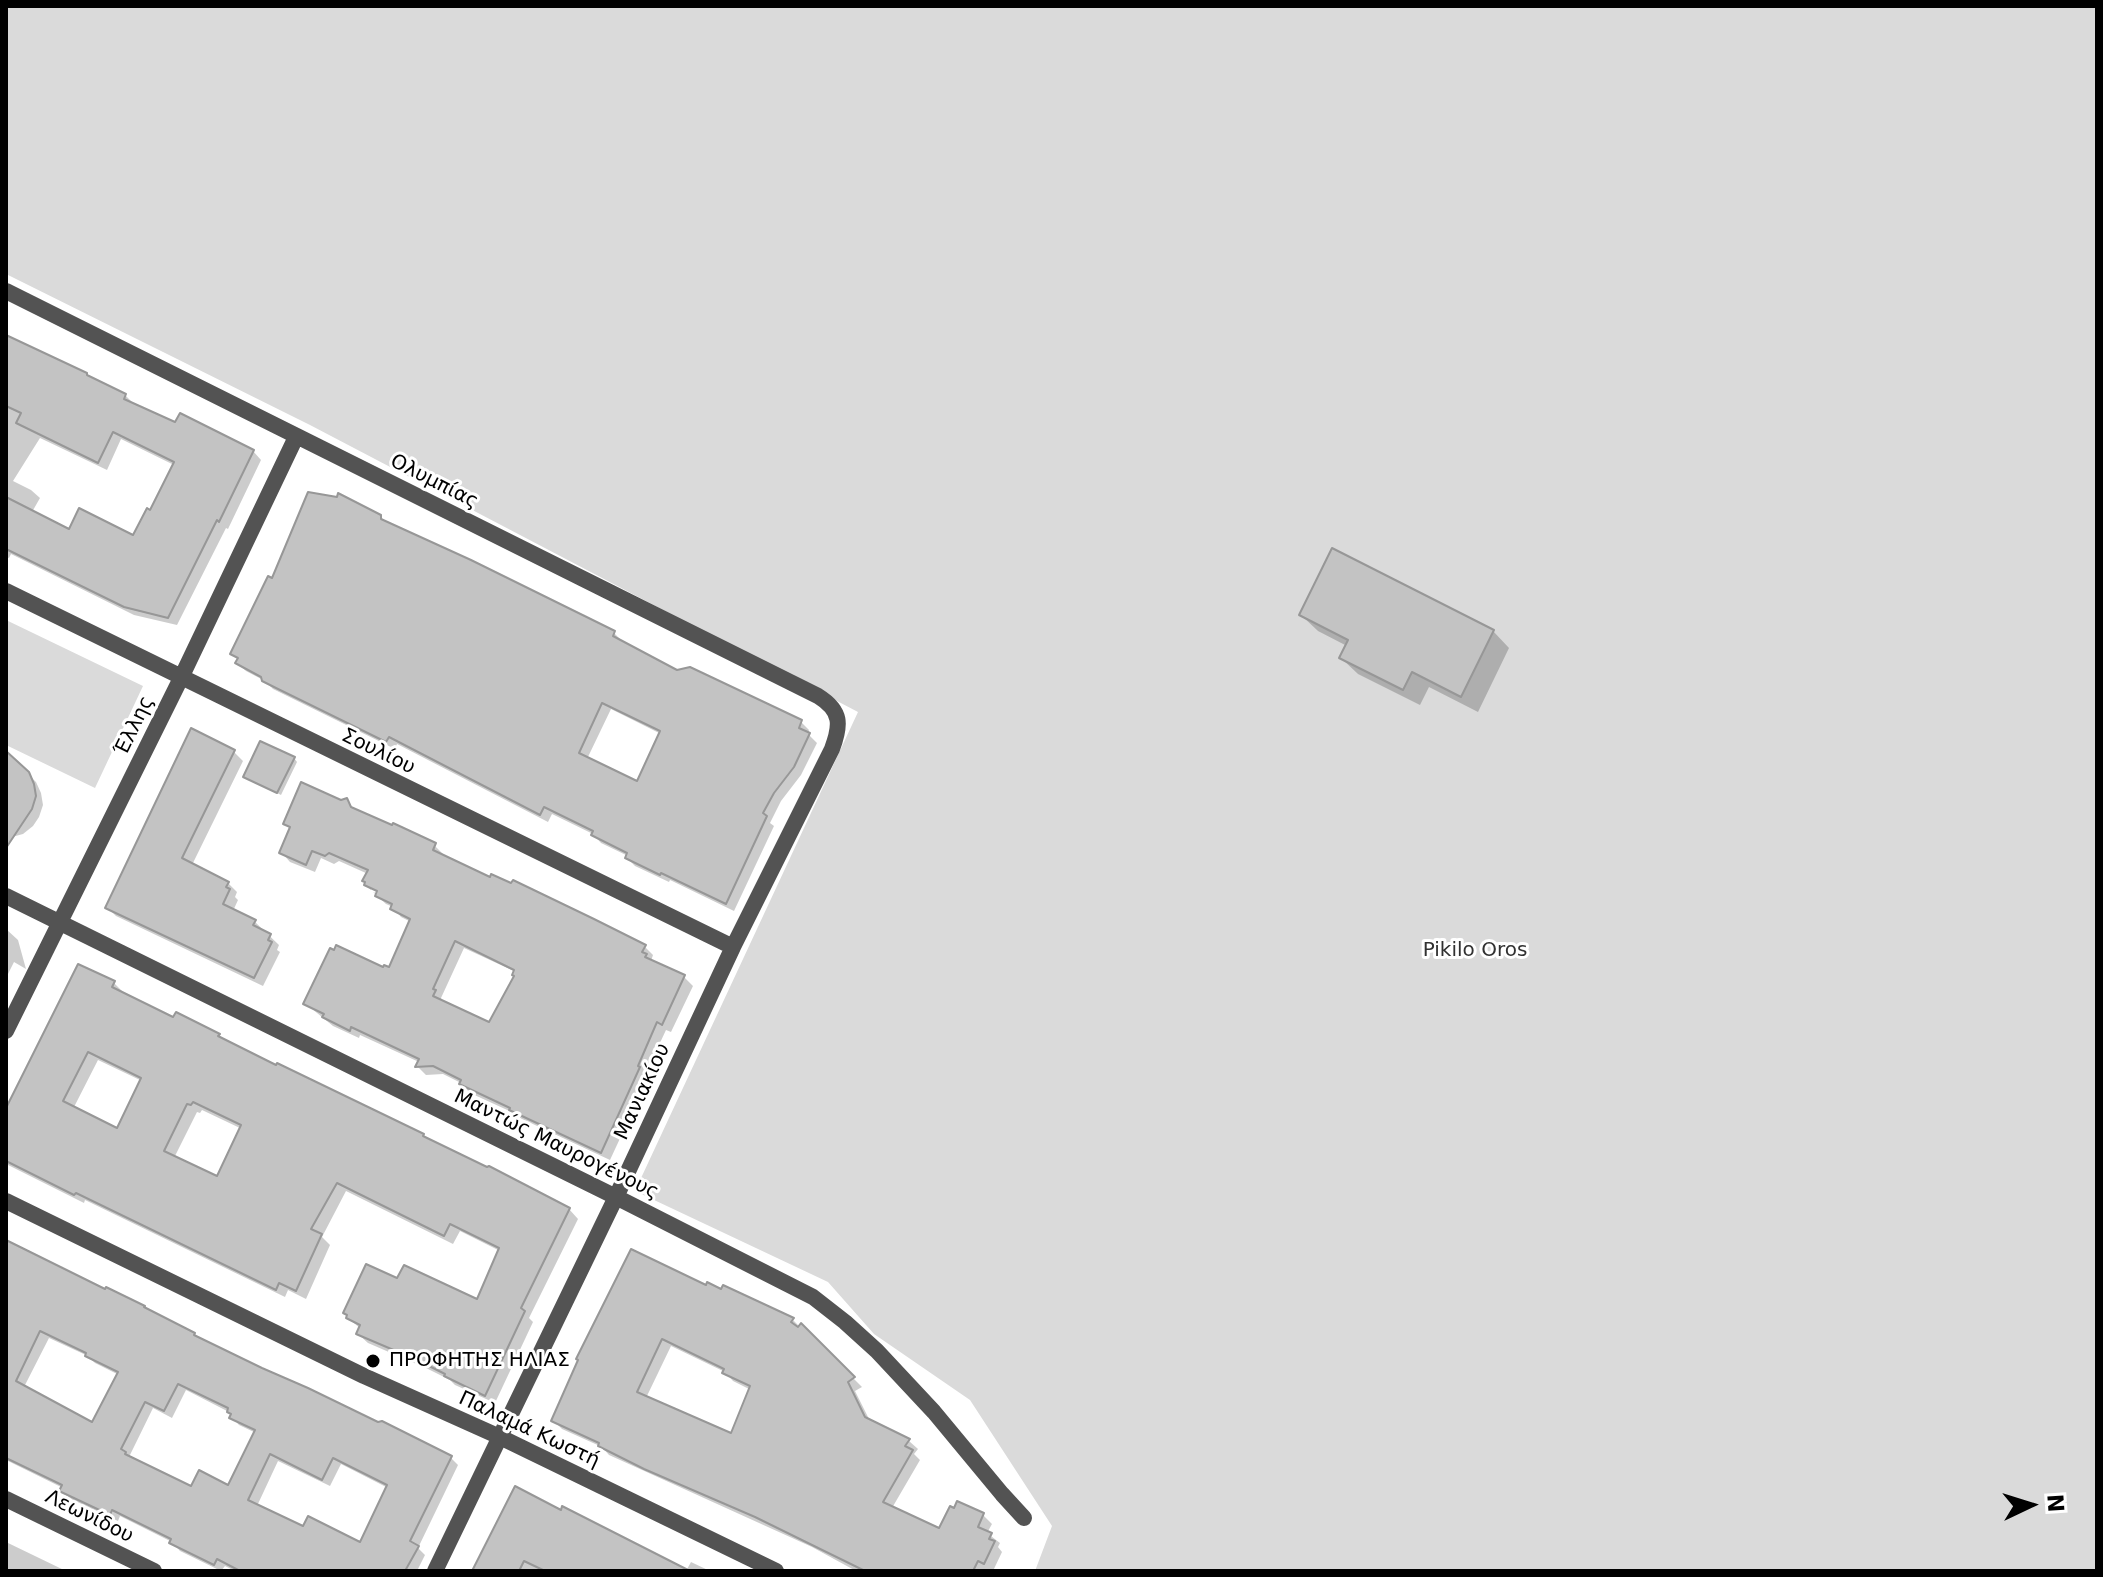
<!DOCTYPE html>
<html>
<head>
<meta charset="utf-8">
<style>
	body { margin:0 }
	#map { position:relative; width:2103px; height:1577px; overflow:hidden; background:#fff; font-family:"DejaVu Sans",sans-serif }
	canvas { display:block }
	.frame { position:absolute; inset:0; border:8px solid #000; pointer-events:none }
	.north { position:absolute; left:1991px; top:1465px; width:80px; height:80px; -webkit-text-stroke:6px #fff; paint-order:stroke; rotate:86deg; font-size:22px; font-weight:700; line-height:32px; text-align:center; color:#000 }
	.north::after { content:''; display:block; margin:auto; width:28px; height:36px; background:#000; clip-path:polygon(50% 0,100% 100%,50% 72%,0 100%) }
</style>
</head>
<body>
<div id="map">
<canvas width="2103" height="1577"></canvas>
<div class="frame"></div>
<div class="north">N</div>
</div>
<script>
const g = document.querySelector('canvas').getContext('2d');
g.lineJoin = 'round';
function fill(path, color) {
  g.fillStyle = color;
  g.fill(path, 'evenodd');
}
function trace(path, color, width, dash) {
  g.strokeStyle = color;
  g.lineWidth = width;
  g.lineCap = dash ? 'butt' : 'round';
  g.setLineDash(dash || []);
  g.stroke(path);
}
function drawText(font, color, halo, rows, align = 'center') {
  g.font = font + ' "DejaVu Sans",sans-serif';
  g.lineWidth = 6;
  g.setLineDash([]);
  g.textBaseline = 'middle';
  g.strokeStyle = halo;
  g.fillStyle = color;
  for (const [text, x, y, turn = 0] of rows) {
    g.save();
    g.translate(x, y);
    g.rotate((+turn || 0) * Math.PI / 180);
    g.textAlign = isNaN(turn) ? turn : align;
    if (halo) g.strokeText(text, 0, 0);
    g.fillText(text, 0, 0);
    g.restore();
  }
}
const green = new Path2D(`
	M6 6H2097V1571H1035L1052 1526 970 1400 874 1334 828 1282 635 1191 858 712 310 425 6 274Z
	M6 620 143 686 95 788 6 745Z`);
const shadow = new Path2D(`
	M6 337 125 395 134 404 176 424 253 451 261 460 228 529 226 528 177 625 134 615 11 554 9 558 6 557ZM40 438 107 470 121 439 174 465 151 512 134 538 70 532 32 512 40 498 31 490 13 481Z
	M380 516 388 524 614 633 622 641 621 643 676 673 781 711 801 722 809 730 808 734 817 743 801 775 781 801 770 823 774 826 734 911 670 880 669 882 635 866 627 858 628 856 601 843 593 834 552 814 548 822 397 744 395 749 273 689 265 681 246 671 237 663 239 660 232 654 273 581ZM611 709 661 734 638 784 587 759Z
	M1301 615 1493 631 1509 648 1478 712 1429 687 1420 705 1358 674 1341 658 1347 646 1318 631Z
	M233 751 243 761 192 865 228 883 237 892 235 897 238 900 233 911 254 921 279 945 277 950 280 952 263 986 116 916 107 907Z
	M294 758 297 762 281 795 245 777Z
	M6 760 18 765 36 782 41 793 43 805 39 817 33 826 23 834 12 837 6 836Z
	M346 800 356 811 434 845 443 854 442 856 645 947 653 955 651 961 653 962 684 977 693 986 671 1032 666 1030 645 1075 648 1078 610 1160 520 1118 516 1114 470 1093 461 1083 443 1074 426 1075 417 1066 419 1062 360 1035 359 1038 333 1026 306 1004 390 970 411 922 401 917 393 907 386 904 373 892 385 897 386 894 371 886V890L366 885 368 874 339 861 334 864 321 858 315 872 290 862 282 853 292 830 285 824ZM464 948 516 972V976L490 1025 442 1002 441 998Z
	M6 929 18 940 26 969 14 962 6 978Z
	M114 983 123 992 122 994 173 1020 219 1035 226 1042 569 1209 578 1219 529 1318 533 1322 495 1403 455 1385 450 1380 428 1369 368 1343 358 1334 361 1329 348 1318 398 1281 478 1302 500 1251 460 1231 453 1244 346 1191 322 1237 330 1245 306 1299 288 1290 285 1297 85 1200 84 1203 6 1164V1113ZM98 1060 142 1081 117 1131 73 1109ZM202 1110 242 1129 218 1178 174 1158 197 1112 200 1113Z
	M6 1243 198 1339 450 1457 458 1465 418 1548 425 1555 417 1571H235L225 1566 221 1571 180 1551 172 1542 120 1516 118 1521 69 1498 62 1490 63 1488 6 1460ZM49 1338 88 1356 95 1363 119 1375 93 1425 24 1387ZM186 1390 229 1412 233 1415 232 1417 239 1425 256 1433 229 1488 192 1489 129 1457 153 1408 172 1418ZM278 1461 330 1486 341 1464 388 1488 361 1545 304 1529 257 1506Z
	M707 1287 722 1292 724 1288 793 1320 800 1327 801 1326 862 1387 855 1391 870 1421 909 1441 918 1449 914 1454 920 1460 892 1508 940 1531 983 1515 992 1524 987 1533 1000 1543 998 1547 1002 1552 993 1571H856L812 1547 609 1455 602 1447 562 1429 554 1421ZM671 1346 725 1372 733 1381 751 1390 732 1436 646 1398Z
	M516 1489 686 1571H537L533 1569 532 1571H474Z
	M6 1542 66 1571H6Z
	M691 1562 710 1571H686Z`);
const building = new Path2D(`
	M6 335 87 373V375L126 394 124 399 175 422 180 413 254 450 219 522 217 520 168 618 124 607 6 549V497L69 529 79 508 133 535 147 508 150 510 174 462 113 432 98 463 16 423 21 413 6 406Z
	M308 492 337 497 338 493 381 515V519L471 560 615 631 613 636 677 670 690 667 802 720 799 728 810 733 794 767 774 793 763 813 767 816 726 904 661 873 660 875 625 858 627 853 591 835 593 831 544 807 540 815 389 737 386 742 276 688 262 681 261 677 235 663 238 658 230 654 268 576 272 578ZM602 703 660 731 637 781 579 753Z
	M1332 548 1494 630 1461 697 1412 672 1403 690 1339 658 1348 640 1299 615Z
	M191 728 235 750 182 858 229 882 226 887 230 889 223 904 256 920 253 925 271 934 268 940 272 942 254 978 105 908Z
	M260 741 295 757 277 793 243 777Z
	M6 751 29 772 34 784 36 796 32 809 6 848Z
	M301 782 341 800 347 798 351 807 392 825 393 823 436 843 433 850 490 877 491 874 511 883 513 880 594 919 646 945 642 952 647 954 645 957 685 975 662 1025 657 1022 638 1066 640 1067 601 1153 509 1110 510 1108 459 1084 461 1080 433 1066 415 1067 419 1059 351 1027 350 1031 322 1017 324 1014 303 1004 330 948 334 950 336 945 383 967 384 965 389 967 410 919 390 909 392 904 375 896 377 891 364 885 365 882 362 881 368 870 329 853 325 856 312 851 306 865 279 853 290 827 283 824ZM455 941 514 970 512 975 514 976 489 1022 433 996 436 990 433 989Z
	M78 964 115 981 112 987 173 1017 176 1012 220 1034 218 1036 276 1065 277 1063 424 1134 423 1136 487 1167 489 1166 570 1208 521 1308 525 1311 485 1396 444 1376 445 1374 417 1360 356 1334 360 1325 346 1318 347 1315 343 1313 366 1264 397 1278 404 1265 477 1299 499 1248 450 1224 444 1236 337 1183 311 1229 322 1234 296 1291 279 1283 276 1290 76 1193 74 1195 6 1161V1108ZM88 1052 141 1078 117 1128 63 1101ZM193 1102 241 1125 217 1176 164 1151 187 1104 191 1105Z
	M6 1240 105 1289 106 1287 145 1306 144 1307 195 1333 194 1335 262 1368 308 1388 378 1422 382 1421 452 1456 410 1541 419 1546 405 1571H240L217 1559 214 1565 169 1543 171 1539 112 1510 110 1515 59 1491 62 1485 6 1458ZM40 1331 86 1353 85 1356 118 1372 92 1422 16 1381ZM178 1384 228 1408 227 1412 231 1414 229 1418 255 1430 228 1485 199 1470 191 1486 125 1454 126 1452 121 1449 145 1402 164 1411ZM270 1454 322 1480 333 1458 387 1485 360 1542 308 1516 303 1526 248 1500Z
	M631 1249 706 1285 707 1282 721 1289 723 1285 794 1318 791 1322 798 1327 801 1323 855 1377 848 1382 865 1417 910 1439 905 1446 913 1450 883 1502 939 1528 950 1506 954 1508 957 1501 984 1513 978 1527 992 1533 989 1539 995 1541 984 1564 978 1561 973 1571H865L755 1517 644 1469 598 1446 599 1443 551 1421 578 1360 576 1359ZM662 1339 724 1369 722 1373 750 1386 731 1433 637 1392Z
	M515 1486 561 1510 562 1506 690 1571H545L524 1561 519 1571H472Z`);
const minor = new Path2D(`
	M6 291 818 696C842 711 841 725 832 749L733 947 616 1197 435 1571
	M6 591 733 947
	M6 896 616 1197 813 1297 845 1322 877 1351 934 1412 1002 1494 1024 1518
	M6 1031 181 678 296 437
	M6 1201 364 1376 500 1437 776 1571
	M6 1499 154 1571`);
const markers = [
	[373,1361,8,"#000"]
];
const streetNames = [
	["Ολυμπίας",434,482,27],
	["Έλλης",135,726,-64],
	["Σουλίου",378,752,26],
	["Μανιακίου",643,1092,-65],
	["Μαντώς Μαυρογένους",556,1145,26],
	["Παλαμά Κωστή",529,1430,25],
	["Λεωνίδου",89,1517,26]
];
const parkNames = [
	["Pikilo Oros",1475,951]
];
const poiNames = [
	["ΠΡΟΦΗΤΗΣ ΗΛΙΑΣ",389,1361]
];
fill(green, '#dadada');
fill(shadow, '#0003');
fill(building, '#c3c3c3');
trace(building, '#979797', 2);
trace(minor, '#535353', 16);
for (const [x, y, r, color] of markers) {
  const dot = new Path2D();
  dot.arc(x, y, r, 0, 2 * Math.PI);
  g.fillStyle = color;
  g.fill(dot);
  trace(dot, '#fff', 3);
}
drawText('20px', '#000', '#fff', streetNames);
drawText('20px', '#313131', '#fff', parkNames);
drawText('20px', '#000', '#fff', poiNames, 'left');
</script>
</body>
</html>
